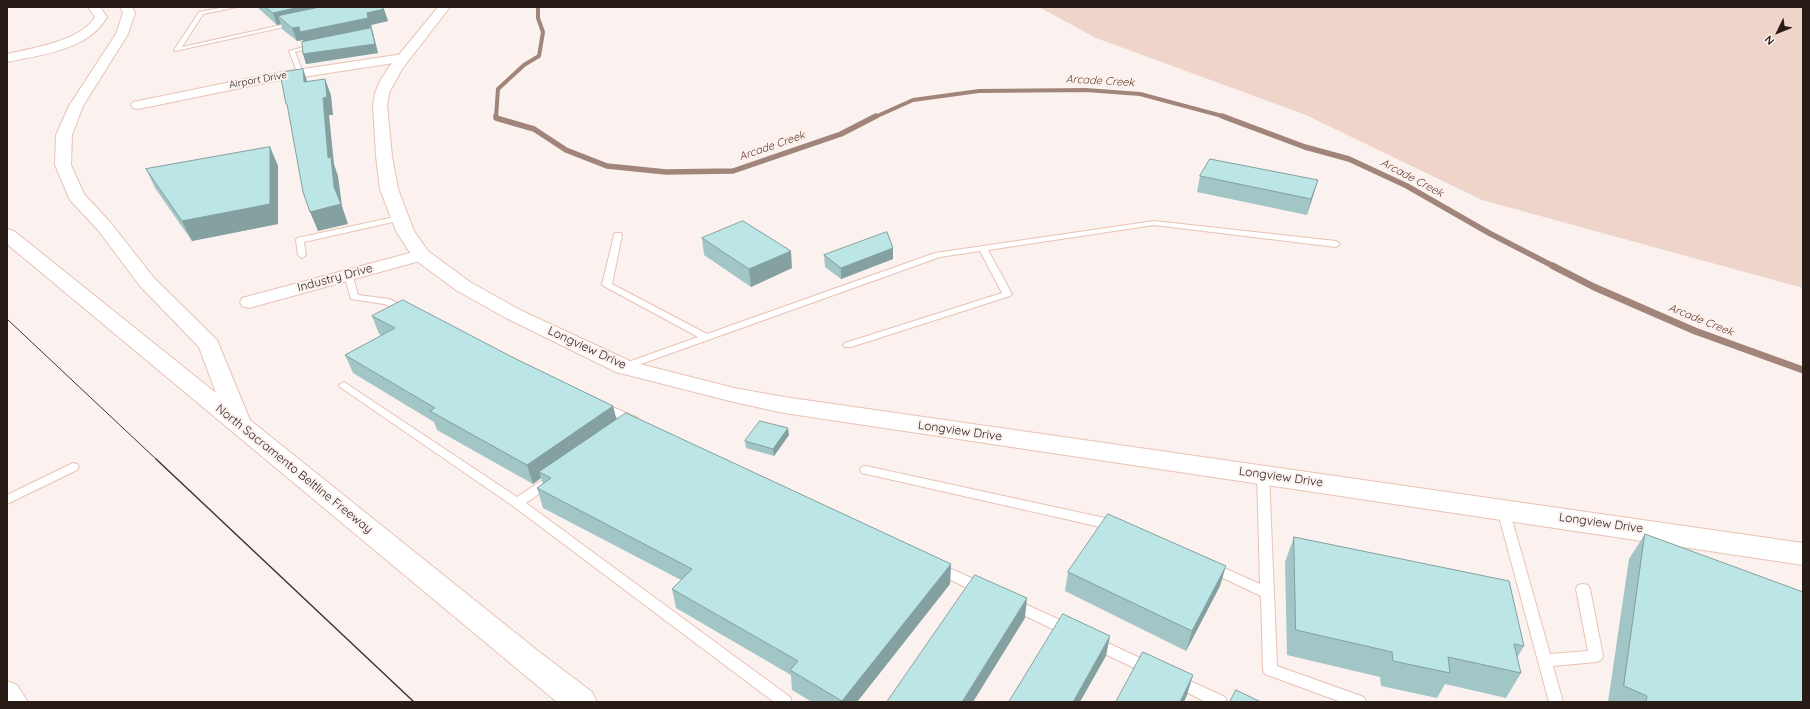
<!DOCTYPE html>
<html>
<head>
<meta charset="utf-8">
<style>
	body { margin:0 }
	#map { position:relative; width:1810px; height:709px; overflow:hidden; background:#fbf2ef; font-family:Quicksand,sans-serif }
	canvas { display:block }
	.frame { position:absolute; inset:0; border:8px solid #291b16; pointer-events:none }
	.north { position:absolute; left:1758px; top:12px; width:40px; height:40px; -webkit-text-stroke:3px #fbf2ef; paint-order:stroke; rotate:227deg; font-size:11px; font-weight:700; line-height:16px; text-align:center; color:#291b16 }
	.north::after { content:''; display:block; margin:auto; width:14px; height:18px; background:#291b16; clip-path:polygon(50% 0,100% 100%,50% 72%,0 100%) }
</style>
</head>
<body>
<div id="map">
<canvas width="1810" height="709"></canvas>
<div class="frame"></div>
<div class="north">N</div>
</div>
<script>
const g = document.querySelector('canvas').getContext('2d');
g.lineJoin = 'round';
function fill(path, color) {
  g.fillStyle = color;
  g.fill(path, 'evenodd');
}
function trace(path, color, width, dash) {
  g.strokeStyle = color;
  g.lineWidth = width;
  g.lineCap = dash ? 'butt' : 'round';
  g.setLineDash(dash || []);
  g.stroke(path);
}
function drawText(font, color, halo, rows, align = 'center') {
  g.font = font + ' Quicksand,sans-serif';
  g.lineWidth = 4;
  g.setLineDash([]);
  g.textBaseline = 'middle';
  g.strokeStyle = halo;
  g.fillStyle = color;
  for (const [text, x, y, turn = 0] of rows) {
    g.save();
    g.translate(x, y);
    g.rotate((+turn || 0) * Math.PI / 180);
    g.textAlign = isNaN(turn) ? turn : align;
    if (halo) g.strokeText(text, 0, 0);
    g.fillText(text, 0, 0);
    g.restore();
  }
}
const green = new Path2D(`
	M1039 7H1803V288L1482 200 1306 115 1096 38Z`);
const streamFar2 = new Path2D(`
	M496 117 498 89 524 65 539 56 543 32 538 18V7
	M875 117 913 100 979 91 1086 90 1140 94 1226 117`);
const streamFar1 = new Path2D(`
	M496 116V118L534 129 566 150 607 166 666 172 733 171 841 134 876 116
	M1222 116 1305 147 1349 159 1407 186 1489 233 1555 267`);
const stream = new Path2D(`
	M1553 266 1594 287 1695 331 1803 370`);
const service = new Path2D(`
	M225 7H237L203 14 182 47 295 22 298 24 175 51 174 50 199 12Z
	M314 44 316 45V47L295 52 303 73 298 74 289 51Z
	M399 216 403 218 402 220 304 242 306 255 302 258 298 255 296 240 297 238Z
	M1154 221 1336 241 1340 244 1336 247 1154 225 988 250 1012 294 1010 296 851 347H845L843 345 845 343 1002 293 980 251 940 257 624 370 620 369 619 367 620 365 698 337 602 285 614 235 615 233H621L622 235 612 284 707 334 935 253Z
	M348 271 352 274 358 295 389 299 411 309 406 312 384 304 351 299 344 274Z
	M344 382 517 497 544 479H552L554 482 552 485 526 503 790 697 792 702H774L513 506 340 387 339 385Z
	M603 403 638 418 639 421 638 424H630L599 408 598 406Z
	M73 463 77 464 79 467 77 470 7 504V495Z
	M866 466 1114 520 1118 522 1120 525 1118 528 1114 530 862 473 860 470 862 467Z
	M1263 470 1267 471 1269 474 1277 666 1364 697 1366 702H1341L1265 674 1263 670 1261 596 1208 571 1207 568 1208 565 1213 563 1260 584 1257 474 1259 471Z
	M1503 505 1507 506 1509 509 1550 654 1588 651 1576 589 1578 585 1583 584 1588 585 1590 589 1603 656 1601 660 1596 662 1553 666 1563 702H1549L1497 509 1499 506Z
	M938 563 987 585 989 589 987 593 982 594 977 593 933 571 932 568 933 565Z
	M1014 599 1073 626 1075 630 1073 634 1068 636 1063 634 1009 608 1007 604 1009 600Z
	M1095 637 1155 665 1157 669 1155 673 1150 675 1145 673 1090 647 1088 643 1090 639Z
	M1177 675 1225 697 1227 702H1206L1172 685 1170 681 1172 677Z`);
const minor = new Path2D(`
	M403 54 407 55 409 58 407 61 270 82 138 109 133 108 131 105 133 102 138 101 270 74Z
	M421 250 427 251 430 255 427 259 249 308 242 306 240 302 242 298Z
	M7 681 17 685 28 702H7Z`);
const tertiary = new Path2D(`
	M438 7H450L402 69 389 93 387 105 392 156 398 189 414 231 428 251 470 282 520 310 632 362 734 388 784 397 1803 543V565L784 413 734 402 616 372 506 318 456 290 414 259 396 231 380 189 376 156 373 105 375 93 380 81 389 67Z`);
const motorway = new Path2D(`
	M88 7H100L107 17C89 50 40 55 7 62V54C33 48 81 41 95 17Z
	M120 7H132L135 13 128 34 83 106 72 135 71 165 84 194 110 222 154 278 217 340 250 420 538 651 592 692 597 702H557L7 244V229L14 231 216 393 199 347 140 286 98 230 70 200 55 165 56 135 69 106 116 34 123 13Z`);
const tramFar1 = new Path2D(`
	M7 319 157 460`);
const tram = new Path2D(`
	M156 459 414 702`);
const wall = new Path2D(`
	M257 7H382L388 21 371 25 378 53 306 64 303 40 297 41 282 29 281 24 277 25Z
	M270 147 278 166V224L192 241 155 188 146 169Z
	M1200 176 1318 180 1313 196 1307 215 1197 192Z
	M702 238 792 268 751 287 704 255Z
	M893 248V259L841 279 825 267 824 255Z
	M372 316 514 358 613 406 616 419 951 564 950 584 857 702H812L792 690 791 675 676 608 672 589 681 580 543 508 537 488 543 484 541 478 533 484 437 430 434 422 353 373 345 355 382 335 379 334Z
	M789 435 774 456 746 448 745 441Z
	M1645 534 1803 702H1608L1629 559Z
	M1294 537 1524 646 1517 658 1521 673 1506 698 1445 684 1437 698 1381 686 1380 677 1287 655 1285 562Z
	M1068 572 1220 586 1186 651 1065 591Z`);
const shadedWall = new Path2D(`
	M300 7H358L278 16 281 24 277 25 273 13Z
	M384 9 388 21 371 25 378 53 306 64 303 54 304 45 303 40 297 41 292 28Z
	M303 69 309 86 304 82Z
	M325 79 331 95 333 115H329L334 164 338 176 342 206 348 224 318 231 310 212 334 187 328 158 323 98Z
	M270 147 278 166V224L192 241 182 221Z
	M1318 180 1313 196 1307 215 1311 199Z
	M893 248V259L841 279V268Z
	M791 251 792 268 751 287 749 269Z
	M613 406 618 425 539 472 541 478 533 484 527 465Z
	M788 428 789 435 774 456 773 449Z
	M951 564 950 584 857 702H842V701Z
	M1226 566 1220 586 1186 651 1192 631Z
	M1027 598 1025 618 973 702H962Z
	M1110 636 1106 656 1080 702H1073Z
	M1193 675 1187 695 1184 702H1180Z`);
const building = new Path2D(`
	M266 7H300L273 13Z
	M320 7H382L384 9 367 13 368 18 300 32 299 27 292 28 278 16Z
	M371 28 375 44 303 54 302 42Z
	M303 69 304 82 325 79 327 97 323 98 328 158 331 157 334 187 341 204 310 212 303 192 287 104H286L280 73Z
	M270 147V204L182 221 146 169Z
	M1210 159 1318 180 1311 199 1200 176Z
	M743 221 791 251 749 269 702 238Z
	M887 232 893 248 841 268 824 255Z
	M403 300 514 358 613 406 527 465 430 411 435 408 345 355 395 328 372 316Z
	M626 413 951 564 842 701 790 670 798 661 672 589 692 569 537 488 551 478 539 472Z
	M760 421 788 428 773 449 745 441Z
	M1108 514 1226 566 1192 631 1068 572Z
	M1645 534 1803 592V702H1646L1647 696 1624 686Z
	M1294 537 1509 581 1524 646 1514 644 1521 673 1448 657 1450 673 1393 661 1392 652 1296 630Z
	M975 575 1027 598 962 702H887Z
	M1063 614 1110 636 1073 702H1009Z
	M1143 652 1193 675 1180 702H1116Z
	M1236 690 1261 702H1230Z`);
const farStreetnames = [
	["Airport Drive",258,80,-10]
];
const farWaternames = [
	["Arcade Creek",1100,81,3],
	["Arcade Creek",772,146,-19],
	["Arcade Creek",1412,178,28],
	["Arcade Creek",1701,320,22]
];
const streetNames = [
	["Industry Drive",335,278,-15],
	["Longview Drive",587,348,25],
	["Longview Drive",960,431,8],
	["North Sacramento Beltline Freeway",294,469,39],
	["Longview Drive",1281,477,8],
	["Longview Drive",1601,523,8]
];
fill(green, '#eed4c9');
trace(streamFar2, '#a1857a', 4);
trace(streamFar1, '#a1857a', 5.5);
trace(stream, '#a1857a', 7);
trace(service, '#e9c2b3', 2);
trace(minor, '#e9c2b3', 2);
trace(tertiary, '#e9c2b3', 2);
trace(motorway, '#e9c2b3', 2);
fill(service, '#fff');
fill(minor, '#fff');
fill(tertiary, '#fff');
fill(motorway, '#fff');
trace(tramFar1, '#40332e', 1);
trace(tram, '#40332e', 1.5);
fill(wall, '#a2c5c5');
fill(shadedWall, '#84a0a0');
fill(building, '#bce5e5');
trace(building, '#84a0a0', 1);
drawText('10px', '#291b16', '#fbf2ef', farStreetnames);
drawText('italic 11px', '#6a3b27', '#fbf2ef', farWaternames);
drawText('12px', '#291b16', '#fbf2ef', streetNames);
</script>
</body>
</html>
